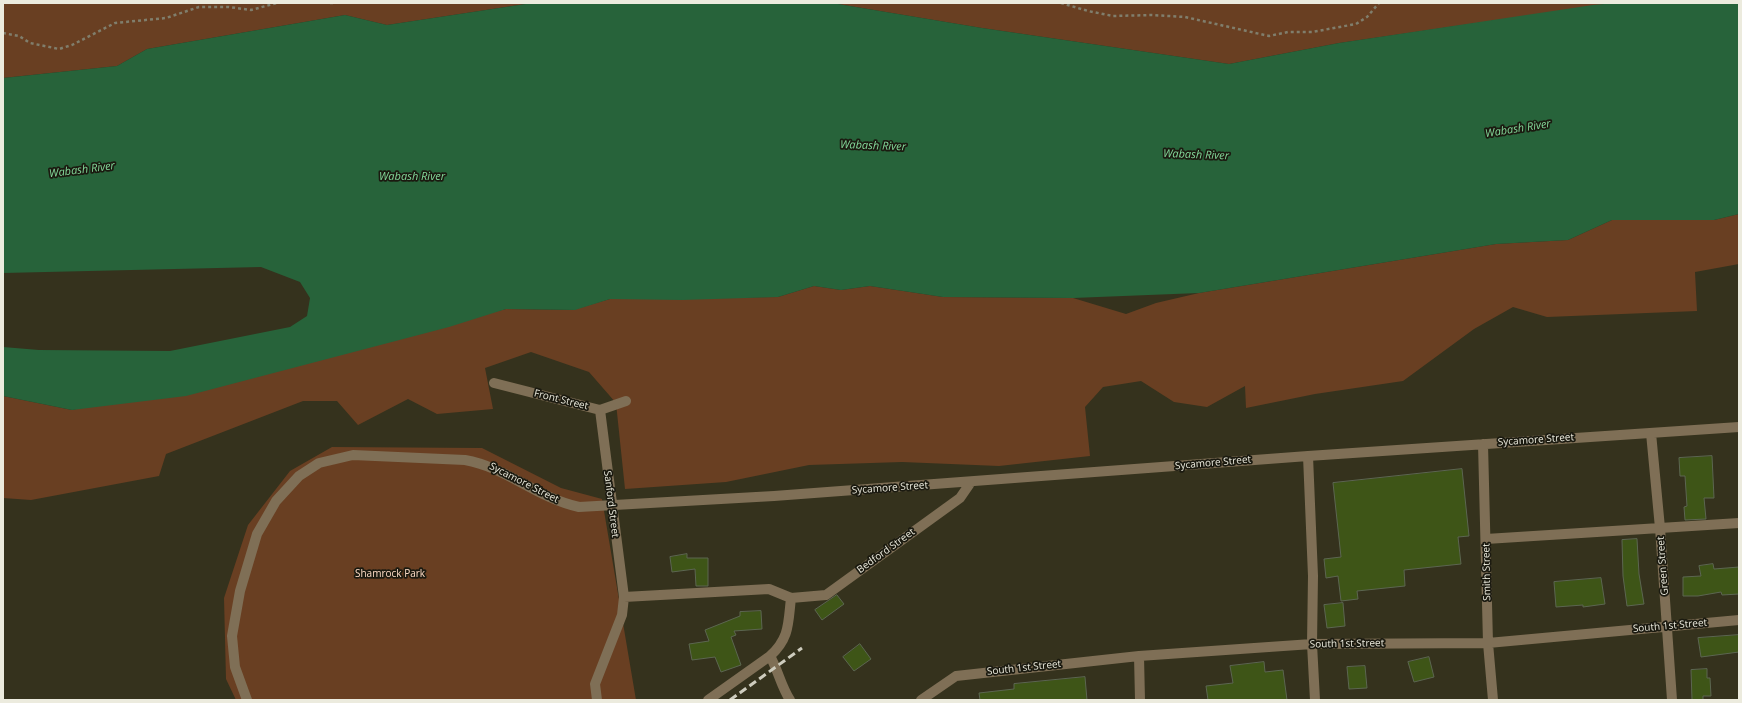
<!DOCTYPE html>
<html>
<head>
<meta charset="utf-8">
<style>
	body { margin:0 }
	#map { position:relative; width:1742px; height:703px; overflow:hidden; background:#35321d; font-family:"Open Sans",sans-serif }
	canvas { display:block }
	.frame { position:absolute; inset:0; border:4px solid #ecebde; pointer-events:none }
</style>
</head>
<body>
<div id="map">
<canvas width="1742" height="703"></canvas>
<div class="frame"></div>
</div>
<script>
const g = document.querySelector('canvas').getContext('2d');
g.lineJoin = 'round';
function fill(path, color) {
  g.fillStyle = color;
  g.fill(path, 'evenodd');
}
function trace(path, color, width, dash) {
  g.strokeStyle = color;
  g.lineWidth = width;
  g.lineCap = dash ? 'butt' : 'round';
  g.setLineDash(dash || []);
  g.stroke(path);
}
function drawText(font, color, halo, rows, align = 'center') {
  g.font = font + ' "Open Sans",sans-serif';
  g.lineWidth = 3.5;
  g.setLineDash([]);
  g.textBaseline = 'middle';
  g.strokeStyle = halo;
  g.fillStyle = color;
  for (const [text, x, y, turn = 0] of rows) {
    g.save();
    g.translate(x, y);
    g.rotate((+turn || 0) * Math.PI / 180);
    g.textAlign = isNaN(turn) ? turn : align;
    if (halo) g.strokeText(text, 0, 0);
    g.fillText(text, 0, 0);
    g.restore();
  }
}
const green = new Path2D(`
	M3 3H532L387 25 345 15 147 49 117 66 3 78Z
	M832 3H1615L1339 43 1229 64 982 28Z
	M1739 214V264L1695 272 1697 311 1547 317 1513 307 1474 329 1403 381 1315 394 1246 408 1245 386 1207 407 1174 402 1141 381 1103 387 1085 407 1090 456 999 466 902 462 809 465 726 482 625 489 616 403 589 372 531 352 485 368 493 409 437 414 408 399 358 425 337 401H303L166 454 159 476 31 500 3 498V396L72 410 506 309 572 310 610 299 778 297 814 286 841 290 870 286 943 297 1073 298 1126 314 1156 303 1199 293 1496 244 1568 240 1612 220H1714Z
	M332 447 482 448 561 488 602 499 636 700H236L226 679 224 598 248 525 290 471Z`);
const water = new Path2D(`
	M532 3H832L982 28 1229 64 1339 43 1593 5 1615 3H1739V214L1714 220H1612L1568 240 1496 244 1199 293 1073 298 943 297 870 286 841 290 814 286 778 297 682 300 610 299 575 310 506 309 449 327 186 396 72 410 3 396V347L39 350 170 351 290 327 307 316 310 298 300 282 261 267 3 273V78L117 66 147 49 345 15 387 25Z`);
const building = new Path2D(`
	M1712 456 1714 498H1704L1706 519 1685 520 1684 507 1687 506 1685 476H1680L1679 458Z
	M1462 469 1469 536 1458 537 1461 564 1404 570 1405 586 1357 591 1358 599 1341 601 1338 576 1326 578 1324 559 1341 557 1333 483Z
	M1637 539 1639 574 1644 604 1627 606 1623 576 1622 540Z
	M687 554V558H708V586H696L695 569 672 572 670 557Z
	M1713 564 1714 569 1739 567V594L1722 595 1721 592 1698 596H1683V577L1701 576 1699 566Z
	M1601 578 1605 604 1583 607V605L1556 607 1554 582Z
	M837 595 844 604 822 620 815 610Z
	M1343 603 1345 626 1327 628 1324 605Z
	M761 611 762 629 734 631 736 635 731 637 741 665 721 672 715 657 692 660 689 644 709 641 705 630 740 616V612Z
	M1739 635V652L1701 657 1698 638Z
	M860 644 871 659 854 671 843 657Z
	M1429 657 1434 677 1414 682 1408 662Z
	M1264 662 1265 672 1283 670 1287 700H1208L1206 686 1233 683 1230 666Z
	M1365 666 1367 688 1349 689 1347 667Z
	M1707 669V678H1710L1711 696H1703V700H1692L1691 670Z
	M1085 677 1087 700H980L979 693 1014 689V684Z`);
const path = new Path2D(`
	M330 3H333
	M1061 3 1088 11 1113 16 1152 15 1185 17 1269 36 1288 32H1312L1356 24 1367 17 1379 3
	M3 33 19 36 30 43 59 49 72 45 115 23 166 18 199 7H229L251 10 277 3`);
const minor = new Path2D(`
	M494 383 600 410 626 401
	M1651 433 1660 528 1672 700
	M1483 444 1488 643 1493 700
	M1308 456 1313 576 1312 644 1315 700
	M1486 539 1739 523
	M624 597 769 589 791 598 826 595 960 498 971 482
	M1139 656 1140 700
	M247 700 235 667 232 636 240 591 257 534 276 501 299 476 319 463 353 455 465 460C506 467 537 498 579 507L774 496 1308 456 1739 427
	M597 700 595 684 622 615 624 597 600 410
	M708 700 770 656
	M790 700C781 686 778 670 770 656 790 638 788 623 791 598
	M921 700 956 676 1139 656 1312 644 1488 643 1739 620`);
const rail = new Path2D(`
	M730 700 802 648`);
const streetNames = [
	["Front Street",561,400,14],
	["Sycamore Street",1536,440,-4],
	["Sycamore Street",1213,463,-5],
	["Sycamore Street",524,483,27],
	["Sycamore Street",890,488,-4],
	["Sanford Street",611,504,83],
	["Bedford Street",886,551,-36],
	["Green Street",1663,566,-94],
	["Smith Street",1487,572,-91],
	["South 1st Street",1670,626,-5],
	["South 1st Street",1347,644,-1],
	["South 1st Street",1024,668,-6]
];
const parkNames = [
	["Shamrock Park",390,574]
];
const waterNames = [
	["Wabash River",1518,129,-9],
	["Wabash River",873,146,2],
	["Wabash River",1196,155,2],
	["Wabash River",82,170,-7],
	["Wabash River",412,177]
];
fill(green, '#693f22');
fill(water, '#27633a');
fill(building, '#3e5517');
trace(building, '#5c6651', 1);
trace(path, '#807e6c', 2.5, [3, 3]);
trace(minor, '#7f6f56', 10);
trace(rail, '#ceccbe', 3, [8, 4]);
drawText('10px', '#ecebde', '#1b1a10', streetNames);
drawText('10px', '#fedcc6', '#1b1a10', parkNames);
drawText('italic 11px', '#83d89a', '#1b1a10', waterNames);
</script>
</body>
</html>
